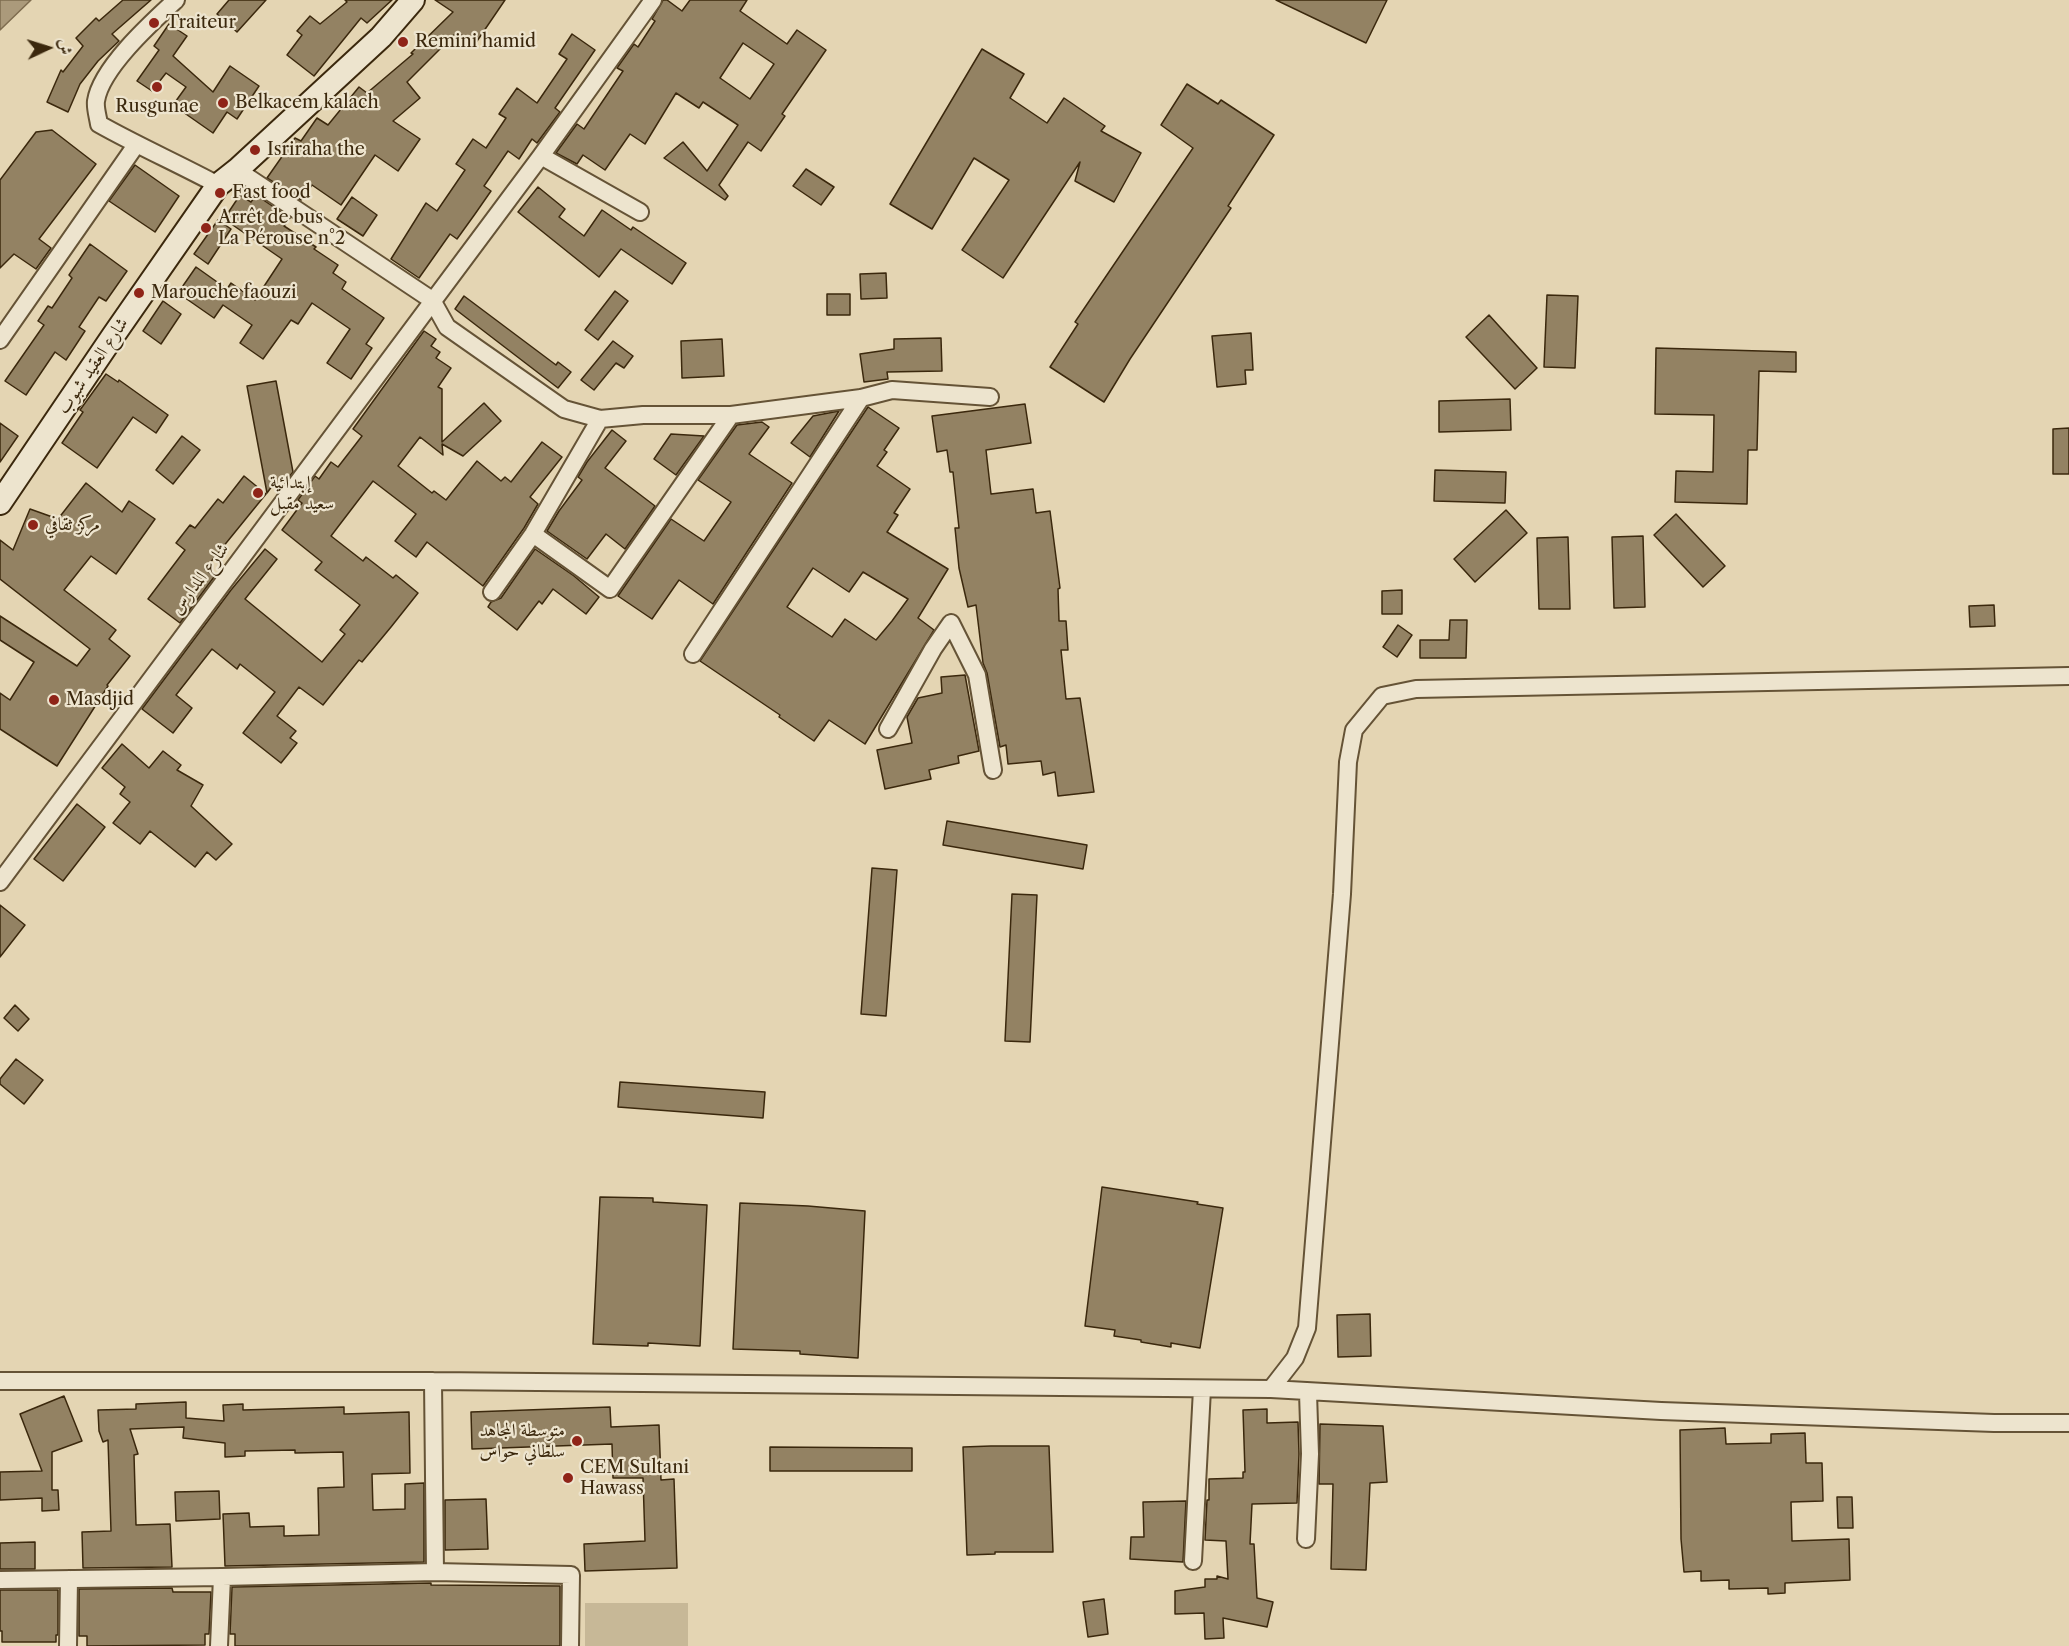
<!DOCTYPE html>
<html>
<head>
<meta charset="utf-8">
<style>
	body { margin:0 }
	#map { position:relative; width:2069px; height:1646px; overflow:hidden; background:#e4d5b3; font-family:"Libre Caslon Text",Amiri,serif }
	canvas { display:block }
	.north { position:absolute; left:18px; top:18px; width:60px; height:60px; -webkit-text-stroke:4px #ede4ce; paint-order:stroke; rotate:86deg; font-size:16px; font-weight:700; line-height:24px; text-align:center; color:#3b280d }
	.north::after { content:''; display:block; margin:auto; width:21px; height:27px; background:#3b280d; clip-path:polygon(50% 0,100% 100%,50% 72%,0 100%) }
</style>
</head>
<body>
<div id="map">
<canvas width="2069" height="1646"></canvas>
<div class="north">ش</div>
</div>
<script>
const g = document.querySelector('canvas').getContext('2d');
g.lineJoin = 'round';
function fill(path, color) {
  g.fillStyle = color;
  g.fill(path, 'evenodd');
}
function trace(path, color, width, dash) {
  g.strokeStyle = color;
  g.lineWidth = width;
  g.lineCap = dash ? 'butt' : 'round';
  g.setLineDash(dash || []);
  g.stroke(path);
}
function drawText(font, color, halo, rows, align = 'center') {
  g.font = font + ' "Libre Caslon Text",Amiri,serif';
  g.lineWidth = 4.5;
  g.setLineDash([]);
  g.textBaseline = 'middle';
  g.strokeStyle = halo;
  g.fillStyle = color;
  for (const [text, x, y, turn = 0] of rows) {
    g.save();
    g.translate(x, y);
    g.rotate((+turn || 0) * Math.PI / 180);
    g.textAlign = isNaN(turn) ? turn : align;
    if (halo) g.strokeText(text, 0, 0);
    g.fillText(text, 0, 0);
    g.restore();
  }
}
const green = new Path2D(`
	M585 1603H688V1646H585Z`);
const water = new Path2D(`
	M0 0H31L0 30Z`);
const building = new Path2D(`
	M123 0H151L112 34 119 41 98 61 80 84 68 112 47 102 61 70 63 72 83 46 76 38 96 18 99 21Z
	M229 0H266L237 32 217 14Z
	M345 0H392L367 23 361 18 314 76 287 55 302 35 297 31 310 16 320 24 347 2Z
	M435 0H505L475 44 457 32 407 82 420 98 393 121 420 139 398 171 375 155 341 205 312 185 301 200 267 178 295 138 301 141 317 118 328 125 359 87 367 93 413 54 411 53 453 12Z
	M663 0H667L682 11 690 0H747L740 11 787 44 797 30 826 50 782 114 785 116 761 151 748 142 719 185 728 196 725 200 664 158 683 142 707 171 738 125 703 102 699 108 676 93 645 144 630 134 605 170 583 155 577 164 556 153 577 124 584 129 594 114 623 71 617 68 634 44 638 47 655 21 652 19ZM743 43 774 64 750 99 720 78Z
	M1276 0H1387L1366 43Z
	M169 24 187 36 173 56 213 92 230 66 259 86 237 119 227 112 213 133 173 105 186 87 166 73 152 91 137 81 159 50 154 46Z
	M572 34 595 50 555 108 560 112 537 143 532 139 519 159 508 151 484 186 491 191 475 214 457 239 450 234 419 278 391 259 426 203 437 211 465 170 456 164 473 139 486 148 506 118 499 114 517 88 537 103 567 59 559 54Z
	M982 49 1024 74 1010 98 1047 123 1064 98 1105 126 1101 131 1141 153 1114 202 1075 181 1080 162 1003 278 962 250 1009 180 974 158 932 229 890 204Z
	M1187 84 1218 104 1221 100 1274 135 1228 206 1231 208 1130 359 1104 402 1050 367 1078 324 1075 322 1193 148 1161 125Z
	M52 130 96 164 39 239 51 248 36 269 14 254 0 268V180L36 132Z
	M135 165 179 196 155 232 109 201Z
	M806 169 834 187 821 205 793 186Z
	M538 187 565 209 559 217 584 236 602 210 631 230 633 227 686 263 672 284 621 249 599 277 518 212Z
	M240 195 251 202 256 195 290 218 284 226 316 247 314 249 338 265 333 273 346 282 342 289 384 318 366 344 372 348 351 379 327 363 350 329 312 303 298 324 291 320 263 359 240 343 252 325 223 305 214 318 178 293 196 267 227 289 231 283 255 300 282 259 224 219Z
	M352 197 377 215 363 236 337 219Z
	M218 220 231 229 208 264 194 254Z
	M90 244 127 271 106 301 99 297 79 327 85 331 66 360 55 352 26 395 5 381 44 325 38 321 48 306 52 308 72 278 69 275Z
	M886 273 887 298 861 299 860 274Z
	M615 291 628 301 598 340 585 330Z
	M827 294H850V315H827Z
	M1547 295 1578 296 1575 368 1544 367Z
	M464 296 556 365 558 362 571 372 558 388 455 309Z
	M163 301 181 314 161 344 143 331Z
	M1489 315 1537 368 1515 389 1466 337Z
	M424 331 436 339 431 346 440 352 436 358 451 368 438 387 442 389V442L484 403 501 421 463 456 442 444 443 455 420 437 398 466 432 493 434 491 446 500 477 461 501 481 505 477 511 482 542 442 562 457 530 497 538 504 524 528 483 586 427 542 416 557 395 541 416 514 373 481 331 536 363 561 366 557 393 578 396 575 418 593 391 627 362 662 359 660 323 705 299 687 277 716 296 731 290 738 297 743 281 763 243 733 275 692 240 664 237 669 212 649 176 695 192 708 173 733 142 709 231 590 265 549 277 559 245 599 322 662 345 634 340 630 360 605 315 570 322 562 282 530 302 503 298 500 315 476 319 479 331 462 338 467 362 436 353 429Z
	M1251 333 1253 370H1245L1246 384 1217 387 1212 336Z
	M941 338 942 371 887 372 888 379 864 382 860 354 894 349V339Z
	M722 339 724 376 682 378 681 341Z
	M613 341 633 356 624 368 616 363 594 390 581 380Z
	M1656 348 1796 352V372L1759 371 1757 450H1748L1747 504 1675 502 1676 471 1713 472 1714 415 1655 414Z
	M106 374 118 382 119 380 168 415 156 433 133 417 97 468 62 443 83 412 80 410Z
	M276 381 293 472 281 487 275 482 267 493 247 386Z
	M1510 399 1511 430 1439 432V401Z
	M1025 404 1031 443 986 450 991 494 1033 489 1036 513 1050 511 1060 588 1058 589 1059 621H1066L1068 650H1061L1066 699 1080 698 1094 792 1058 796 1055 772 1043 775 1041 761 1008 764 1006 745 1000 747 987 673 983 663 976 605 968 607 959 568 955 528H959L953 472H950L947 450 937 452 932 416Z
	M868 407 899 428 884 450 887 452 877 466 910 489 894 513 898 515 887 532 948 569 918 618 934 630 865 744 829 720 814 741 779 717 780 715 700 661ZM813 568 849 592 863 572 908 599 892 621 876 640 845 619 832 637 787 607Z
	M839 411 810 457 791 443 813 416Z
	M762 422 769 427 749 454 792 483 713 604 679 580 652 619 618 596 671 519 704 541 731 502 698 480 737 425Z
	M0 423 18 436 0 462Z
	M2069 428V474H2053V429Z
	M612 430 626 441 605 468 655 506 625 549 606 534 587 559 547 531 559 511 582 480 578 477 587 462Z
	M671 434 704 436 676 475 654 459Z
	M182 436 200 450 173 484 156 470Z
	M1435 470 1506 472 1505 503 1434 501Z
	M244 476 266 494 205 569 214 577 180 623 148 599 185 550 176 543 190 525 195 528 218 499 223 503Z
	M86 483 122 512 129 501 155 519 116 574 91 556 64 590 116 630 109 639 130 656 107 685 108 686 57 766 0 729V693L10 700 34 662 0 640V616L77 666 90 649 0 579V540L13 550 30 509 58 519Z
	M1506 510 1527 533 1475 582 1454 559Z
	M1676 514 1725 566 1703 587 1654 535Z
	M1643 536 1645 607 1614 608 1612 537Z
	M1568 537 1570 609H1539L1537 538Z
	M535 549 574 576 599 597 586 614 553 589 542 604 539 601 517 630 488 607 491 602 501 598Z
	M1402 590V614H1382V591Z
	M1994 605 1995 626 1970 627 1969 606Z
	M1450 620H1467L1466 658H1420V640H1449Z
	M1398 625 1412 635 1397 657 1383 647Z
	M965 675 979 751 958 756 959 763 929 770 931 779 885 789 877 750 912 743 907 717 918 698 942 693 941 677Z
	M122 744 149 768 163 751 181 765 177 770 203 785 191 806 232 844 216 860 207 852 195 867 150 831 140 844 113 823 130 802 120 794 125 787 102 768Z
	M77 804 105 827 63 881 34 859Z
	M947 821 1087 845 1083 869 943 845Z
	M872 868 897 870 886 1016 861 1014Z
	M1012 894 1037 895 1030 1042 1005 1041Z
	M0 905 25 925 0 957Z
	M15 1005 29 1019 18 1031 4 1018Z
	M16 1059 43 1080 24 1104 0 1084V1079Z
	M620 1082 765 1092 763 1118 618 1107Z
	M1102 1187 1198 1202 1197 1204 1223 1208 1200 1348 1171 1343V1347L1141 1342V1340L1114 1336 1115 1330 1085 1326Z
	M600 1197 653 1198V1202L707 1205 700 1346 648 1343V1346L593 1344Z
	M740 1203 808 1206 865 1211 858 1358 800 1354V1351L733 1349Z
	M1370 1314 1371 1356 1338 1357 1337 1315Z
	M64 1396 82 1441 52 1452V1490H58L59 1510 42 1511V1498L0 1500V1472L42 1471 20 1414Z
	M186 1402V1418L224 1421 223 1405 243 1404V1410L344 1407V1414L409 1412 410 1473 372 1474 373 1510 405 1509V1484L424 1483V1562L225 1566 223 1514 249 1513 250 1527 284 1526V1536L319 1535 318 1488 344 1487 343 1452 295 1453V1450L245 1451V1456L225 1457V1443L183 1438 184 1427 130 1429 138 1454 134 1455 136 1525 170 1524 172 1567 83 1568 82 1532 111 1531 108 1440 103 1442 99 1431 98 1410 136 1409V1404Z
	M610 1407 611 1427 659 1425 661 1480 674 1479 677 1568 585 1571 584 1544 645 1541 643 1478H613L612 1444 472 1449 471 1412Z
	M1267 1409V1423L1298 1422 1299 1454 1297 1503 1252 1504 1250 1544H1254L1257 1598 1273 1602 1267 1627 1223 1618 1224 1638 1205 1639 1204 1613 1175 1614V1591L1205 1587V1579H1217V1576L1228 1579 1226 1541 1205 1540 1207 1500H1209V1479L1243 1478V1472H1245L1243 1410Z
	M1320 1424 1383 1426 1387 1482 1370 1483 1366 1570 1331 1569 1333 1484H1319Z
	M1725 1428 1726 1444 1771 1443V1434L1805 1433 1806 1463H1822L1823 1501 1791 1502 1792 1541 1849 1539 1850 1580 1785 1583V1593L1768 1594V1588L1729 1589V1580L1701 1581V1571L1684 1572 1681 1539 1680 1430Z
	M991 1446H1049L1053 1552H995V1554L967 1555 963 1447Z
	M770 1447 912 1448V1471H770Z
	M219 1491 220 1519 176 1521 175 1492Z
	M1837 1497H1852L1853 1528H1838Z
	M486 1499 488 1549 445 1550V1500Z
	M1186 1501 1183 1562 1130 1559 1131 1537H1144L1143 1502Z
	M35 1542V1569H0V1543Z
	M431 1583V1585L560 1586V1646H235V1634H230L232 1587Z
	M172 1588 173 1592H211L209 1634H205V1645L87 1646V1636H79V1589Z
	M0 1590H58V1635H56V1642H2V1631H0Z
	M1104 1599 1108 1634 1088 1637 1083 1602Z`);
const minor = new Path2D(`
	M176 0C152 22 101 68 96 101 95 108 98 117 99 124 138 146 179 164 218 185
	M541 156 640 212
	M237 170 432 300 447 327 564 409 600 419 643 415H731L861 398 892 390 990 397
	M0 340 136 145
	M533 534 610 589 731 415
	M492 592 533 534 600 419
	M693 654 861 398
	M888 729 933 649 951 623 977 675 993 770
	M0 882 541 156 653 0
	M0 1381H433L1271 1389 1295 1358 1307 1328 1342 894 1348 762 1354 730 1382 696 1416 689 2069 676
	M1271 1389 1661 1411 1994 1423H2069
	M1306 1539 1310 1454 1308 1393
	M1193 1561 1202 1389
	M435 1572 571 1575 570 1646
	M0 1580 222 1577 435 1572 433 1381
	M68 1646 69 1579
	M219 1646 222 1577`);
const secondary = new Path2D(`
	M0 503 113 336 218 185 237 170 381 37 413 0`);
const markers = [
	[154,23,6,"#8f2418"],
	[403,42,6,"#8f2418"],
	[157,87,6,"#8f2418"],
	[223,103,6,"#8f2418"],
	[255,150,6,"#8f2418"],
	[220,193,6,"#8f2418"],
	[206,228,6,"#8f2418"],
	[139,293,6,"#8f2418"],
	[258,493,6,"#8f2418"],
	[33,525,6,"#8f2418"],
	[54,700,6,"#8f2418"],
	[577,1441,6,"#8f2418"],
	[568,1478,6,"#8f2418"]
];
const poiNames = [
	["Traiteur",166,23],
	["Remini hamid",415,42],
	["Belkacem kalach",235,103],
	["Rusgunae",157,107,"center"],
	["Isriraha the",267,150],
	["Fast food",232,193],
	["Arrêt de bus",218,218],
	["La Pérouse n°2",218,239],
	["Marouche faouzi",151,293],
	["إبتدائية",270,483],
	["سعيد مقبل",270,504],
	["مركز ثقافي",45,525],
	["Masdjid",66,700],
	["متوسطة المجاهد",565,1431,"right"],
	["سلطاني حواس",565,1452,"right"],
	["CEM Sultani",580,1468],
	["Hawass",580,1489]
];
const streetNames = [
	["شارع العقيد شبوب",93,366,-56],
	["شارع المدارس",200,579,-53]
];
fill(green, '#c7b897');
fill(water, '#ab9a7b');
trace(water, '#7e6c4f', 1.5);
fill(building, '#938263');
trace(building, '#3b280d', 1.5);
trace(minor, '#655336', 20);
trace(secondary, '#3b280d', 26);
trace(minor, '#ede4ce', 16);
trace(secondary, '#ede4ce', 22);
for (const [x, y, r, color] of markers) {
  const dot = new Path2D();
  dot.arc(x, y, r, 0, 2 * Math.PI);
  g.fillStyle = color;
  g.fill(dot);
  trace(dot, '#ede4ce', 2);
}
drawText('18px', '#3b280d', '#ede4ce', poiNames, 'left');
drawText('18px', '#3b280d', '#ede4ce', streetNames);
</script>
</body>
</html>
